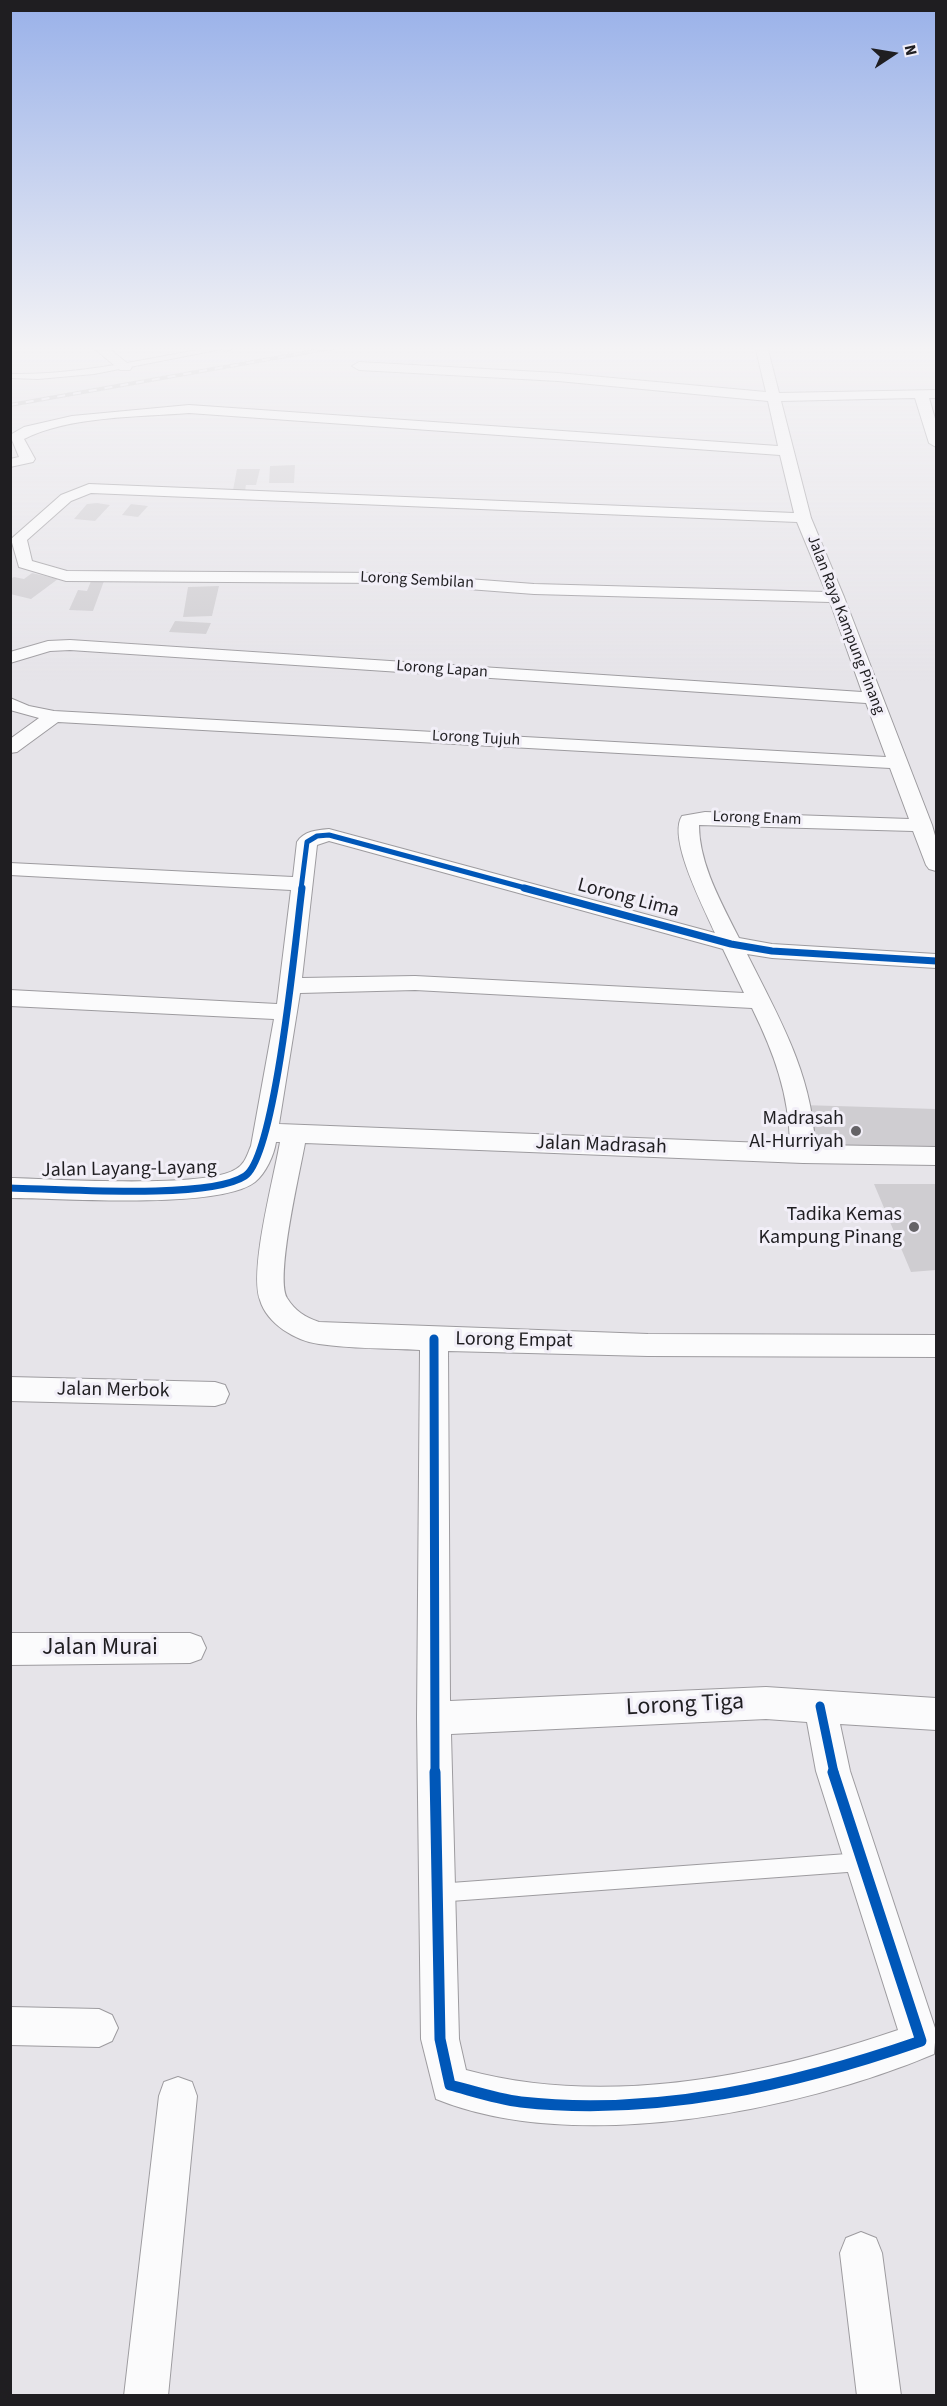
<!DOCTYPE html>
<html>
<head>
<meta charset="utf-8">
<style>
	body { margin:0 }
	#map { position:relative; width:947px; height:2406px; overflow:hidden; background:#e6e4e9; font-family:"Source Sans 3",sans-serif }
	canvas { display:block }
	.frame { position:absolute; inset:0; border:12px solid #1f1e21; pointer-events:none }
	.north { position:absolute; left:863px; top:24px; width:60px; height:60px; -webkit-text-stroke:4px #f2eff8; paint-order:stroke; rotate:78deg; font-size:16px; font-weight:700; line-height:24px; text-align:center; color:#1f1e21 }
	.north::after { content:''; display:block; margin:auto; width:21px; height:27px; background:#1f1e21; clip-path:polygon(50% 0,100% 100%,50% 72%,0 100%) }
</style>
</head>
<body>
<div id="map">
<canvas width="947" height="2406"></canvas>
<div class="frame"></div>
<div class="north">N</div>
</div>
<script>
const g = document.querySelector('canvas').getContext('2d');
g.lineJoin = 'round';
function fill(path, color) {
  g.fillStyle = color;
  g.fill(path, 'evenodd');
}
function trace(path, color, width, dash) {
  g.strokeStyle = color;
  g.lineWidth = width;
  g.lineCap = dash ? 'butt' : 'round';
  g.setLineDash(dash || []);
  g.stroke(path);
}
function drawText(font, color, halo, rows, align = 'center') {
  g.font = font + ' "Source Sans 3",sans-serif';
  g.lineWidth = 6;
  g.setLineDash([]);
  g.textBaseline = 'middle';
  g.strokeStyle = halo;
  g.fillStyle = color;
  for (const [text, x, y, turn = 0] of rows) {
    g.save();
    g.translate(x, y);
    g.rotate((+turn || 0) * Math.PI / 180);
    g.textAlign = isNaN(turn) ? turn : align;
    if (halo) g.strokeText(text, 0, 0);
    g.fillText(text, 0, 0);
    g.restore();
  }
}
const building = new Path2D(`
	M295 465 294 483H269L270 466Z
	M237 469H260L256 485H246L245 491 233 490Z
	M97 503 110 505 95 521 74 519 87 504Z
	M131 504 148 506 138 517 122 515Z
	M32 573 58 579 31 599 10 594V579L14 577 24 579Z
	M91 581H104L93 611 69 610 78 590 87 591Z
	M219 586 212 616 183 617 188 587Z
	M175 621 211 623 206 634 169 632Z
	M802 1105 936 1109V1156L810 1154Z
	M874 1184H936V1270L911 1272Z`);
const service = new Path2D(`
	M219 346H237L94 374 38 379 10 378V374C82 375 149 358 219 346Z
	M861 1853 868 1855 870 1862 868 1869 861 1871 437 1902 430 1900 428 1893 430 1886 437 1884Z`);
const minor = new Path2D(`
	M91 346H106L132 367 130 370H120Z
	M218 346H231L232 348 226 352Z
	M755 346H767L779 393 936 390V398H929L936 422V447L929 443 915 398 781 401 811 518 844 597 932 825 936 839V871L929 869 926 865 913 831 699 825C699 864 722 904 739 938L772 944 936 954V968L772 958 747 954C778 1016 812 1073 815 1145L936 1147V1165L803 1163 305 1143C300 1172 275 1277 287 1298 295 1311 305 1317 319 1322L648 1334 936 1335V1357L648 1356 448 1351 450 1701 766 1687 936 1698V1730L840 1724 850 1771 936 2031 934 2054C799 2111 576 2156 436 2099L421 2039 417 1718 420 1350C387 1348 352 1349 319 1344 296 1341 267 1324 260 1300 249 1269 274 1178 280 1142H276C274 1155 266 1173 255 1182 219 1210 61 1198 10 1198V1178C54 1179 206 1189 236 1169 245 1164 247 1155 251 1146L274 1019 10 1006V990L277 1004 291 890 10 875V863L293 877 297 842C304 831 317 830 329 829L715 933C705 910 667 838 682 816L705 812 909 819 890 768 58 722 17 752 10 753V739L39 718 10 710V698L29 706 54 711 886 757 866 703 70 650 50 651 10 663V652L48 641 70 640 862 692 830 602 534 594 389 583 66 581 19 567 11 539 61 495 89 484 794 513 780 455 189 413C139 417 69 416 24 439L35 459 33 462 10 467V459L19 457 10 435 24 427 72 416 189 405 778 446 768 401 558 381 359 370 352 366 359 362 558 373 766 392ZM91 493 797 522 826 592 534 584 389 573 67 571 32 561 27 540 71 501ZM329 841 723 949 744 993 415 976 302 978 317 845ZM415 990 752 1008C774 1053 789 1094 790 1144L279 1124 300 993ZM766 1719 807 1722 816 1771 898 2030C764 2076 606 2108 466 2070L459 2039 451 1734Z
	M10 1377 215 1382 225 1385 229 1394 225 1403 215 1406 10 1401Z
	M10 1633H190L201 1637 206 1648 201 1659 190 1663 10 1665Z
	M10 2007 99 2009 112 2015 118 2028 112 2041 99 2047 10 2045Z
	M178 2077 192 2082 197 2096 168 2396H124L159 2096 164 2082Z
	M861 2232 876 2238 882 2253 901 2396H857L840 2253 846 2238Z`);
const rail = new Path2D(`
	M10 405 343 346`);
const cyclewayFar3 = new Path2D(`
	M301 889 307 842 317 836 329 835 529 889`);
const cyclewayFar2 = new Path2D(`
	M524 888 731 944 772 951 936 961
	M10 1188C59 1189 209 1200 245 1176 276 1156 296 933 302 888`);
const cyclewayFar1 = new Path2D(`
	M434 1339 435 1773
	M820 1706 834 1773`);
const cycleway = new Path2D(`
	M435 1772 440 2039 450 2085C473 2091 497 2099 521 2102 656 2117 794 2085 921 2041L833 1772`);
const markers = [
	[856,1131,6,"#656367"],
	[914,1227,6,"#656367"]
];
const farStreetnames = [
	["Lorong Sembilan",417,581,3],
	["Jalan Raya Kampung Pinang",845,625,69],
	["Lorong Lapan",442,670,4],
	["Lorong Tujuh",476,739,3],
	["Lorong Enam",757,819,2]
];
const streetNames = [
	["Lorong Lima",628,899,15],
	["Jalan Madrasah",601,1146,2],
	["Jalan Layang-Layang",129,1170,-1],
	["Lorong Empat",514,1341,1],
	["Jalan Merbok",113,1391,1]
];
const poiNames = [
	["Madrasah",844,1120],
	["Al-Hurriyah",844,1143],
	["Tadika Kemas",902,1216],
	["Kampung Pinang",902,1239]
];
const nearStreetnames = [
	["Jalan Murai",100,1649],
	["Lorong Tiga",685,1706,-3]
];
fill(building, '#cfcdd1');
trace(service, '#9d9b9f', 2);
trace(minor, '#9d9b9f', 2);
fill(service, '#fbfbfc');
fill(minor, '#fbfbfc');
trace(rail, '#bcbbbc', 4);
trace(rail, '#f2eff8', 2, [8]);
trace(cyclewayFar3, '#0057b8', 5);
trace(cyclewayFar2, '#0057b8', 7);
trace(cyclewayFar1, '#0057b8', 9);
trace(cycleway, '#0057b8', 11);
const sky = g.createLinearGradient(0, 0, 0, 683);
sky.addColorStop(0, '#99b1e9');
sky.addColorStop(0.51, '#f4f3f5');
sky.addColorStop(1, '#f4f3f500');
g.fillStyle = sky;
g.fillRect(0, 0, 947, 683);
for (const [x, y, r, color] of markers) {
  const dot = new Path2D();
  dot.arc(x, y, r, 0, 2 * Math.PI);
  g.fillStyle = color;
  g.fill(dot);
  trace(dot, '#f2eff8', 2);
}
drawText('16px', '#1f1e21', '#f2eff8', farStreetnames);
drawText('20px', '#1f1e21', '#f2eff8', streetNames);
drawText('20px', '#1f1e21', '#f2eff8', poiNames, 'right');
drawText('24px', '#1f1e21', '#f2eff8', nearStreetnames);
</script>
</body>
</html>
